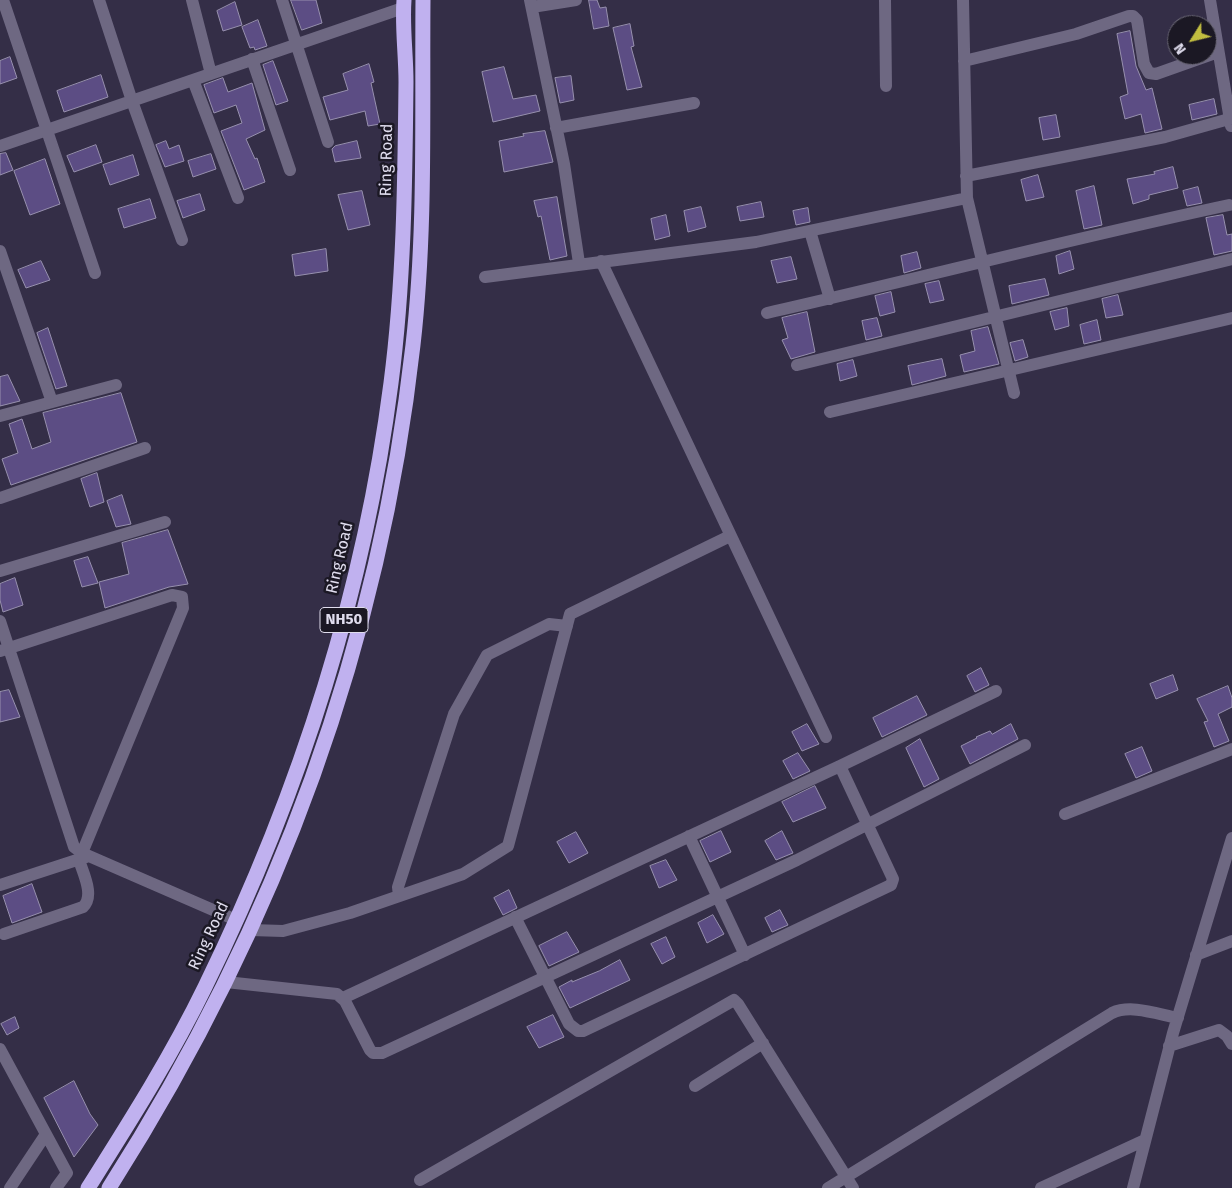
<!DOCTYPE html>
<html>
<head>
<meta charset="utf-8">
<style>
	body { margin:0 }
	#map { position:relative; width:1232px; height:1188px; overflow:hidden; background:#342e47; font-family:"Fira Sans",sans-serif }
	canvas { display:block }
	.north { position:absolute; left:1167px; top:15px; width:50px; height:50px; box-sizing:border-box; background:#1b1824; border:1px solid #6a6775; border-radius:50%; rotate:234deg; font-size:14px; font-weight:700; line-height:20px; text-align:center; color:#e0ddee }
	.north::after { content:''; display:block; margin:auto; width:18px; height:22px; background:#c1bd40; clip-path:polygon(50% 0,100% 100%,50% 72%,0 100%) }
</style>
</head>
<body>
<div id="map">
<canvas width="1232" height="1188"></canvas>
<div class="north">N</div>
</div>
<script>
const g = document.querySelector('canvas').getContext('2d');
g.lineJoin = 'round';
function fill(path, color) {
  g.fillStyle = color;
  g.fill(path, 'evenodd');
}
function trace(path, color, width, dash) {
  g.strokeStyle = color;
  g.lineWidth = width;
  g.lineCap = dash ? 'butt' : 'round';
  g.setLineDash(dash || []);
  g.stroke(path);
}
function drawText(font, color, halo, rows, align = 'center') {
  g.font = font + ' "Fira Sans",sans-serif';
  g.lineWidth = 5;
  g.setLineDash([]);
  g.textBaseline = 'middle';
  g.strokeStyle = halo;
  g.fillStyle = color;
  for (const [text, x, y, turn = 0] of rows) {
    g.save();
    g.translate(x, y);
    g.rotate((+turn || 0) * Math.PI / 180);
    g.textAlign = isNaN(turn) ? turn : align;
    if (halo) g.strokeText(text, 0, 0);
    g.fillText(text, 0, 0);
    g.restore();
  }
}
const building = new Path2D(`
	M291 0H316L322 23 302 30Z
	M589 0H597L600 8 606 7 609 26 594 29Z
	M235 2 242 25 223 31 217 11Z
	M258 20 267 46 255 50 254 47 250 48 242 27Z
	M630 24 634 46 631 47 642 87 627 90 613 28Z
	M1130 31 1136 66 1146 90 1152 88 1162 129 1145 133 1141 114 1125 119 1120 97 1128 94 1117 34Z
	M10 57 17 78 0 84V61Z
	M273 61 288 101 276 105 263 65Z
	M369 64 374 82 371 83 380 124 368 126 365 111 330 120 323 97 348 90 343 74Z
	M504 67 513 99 536 95 540 111 493 122 482 72Z
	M101 75 108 97 64 112 57 91Z
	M571 76 574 100 560 103 555 78Z
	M223 78 228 92 252 83 265 130 246 139 255 159 257 158 265 182 244 190 221 131 242 123 236 105 214 113 204 85Z
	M1214 99 1217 114 1192 120 1189 105Z
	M1056 115 1060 137 1043 140 1039 118Z
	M545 131 553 162 504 172 499 141 524 136 523 134Z
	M166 141 169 149 179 145 184 161 165 167 156 145Z
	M357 141 361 158 335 162 332 149 335 146Z
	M96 145 102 162 74 172 67 156Z
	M6 153 13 170 0 175V154Z
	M211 154 216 169 193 177 188 161Z
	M133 155 139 175 110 185 103 165Z
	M45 159 60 204 30 215 14 171Z
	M1173 167 1178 188 1149 195V199L1133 204 1127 179 1155 174 1154 172Z
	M1038 175 1044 197 1026 201 1021 180Z
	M1094 186 1102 225 1084 229 1076 191Z
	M1198 187 1202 203 1187 206 1183 191Z
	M362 191 370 225 348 230 338 195Z
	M200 194 205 210 183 218 177 201Z
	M557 197 567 256 550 260 541 216 538 217 534 201Z
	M150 199 156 218 124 228 118 209Z
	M761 202 764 217 740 221 737 207Z
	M701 207 706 227 688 232 684 211Z
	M808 208 810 222 796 225 793 211Z
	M666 215 670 236 655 240 651 219Z
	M1223 215 1227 235 1232 234V251L1214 255 1206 218Z
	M326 249 328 271 295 276 292 255Z
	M1070 251 1074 269 1059 274 1056 256Z
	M917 252 921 268 904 273 901 256Z
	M791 257 797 279 777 283 771 261Z
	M41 261 50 280 26 288 18 270Z
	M1045 279 1049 295 1012 304 1009 286Z
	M939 281 944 300 930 303 925 284Z
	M891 292 895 312 880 316 875 296Z
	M1118 295 1123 315 1106 318 1102 299Z
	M1067 308 1069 326 1055 330 1050 312Z
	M807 312 815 352 791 359 782 340 788 338 782 318Z
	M877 318 882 336 866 340 862 321Z
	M1097 320 1101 340 1084 344 1080 325Z
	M988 327 999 364 964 372 960 355 975 351 971 331Z
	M48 328 67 386 56 389 37 333Z
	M1023 340 1028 357 1015 361 1010 343Z
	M942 359 946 376 912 385 908 366Z
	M853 360 857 376 840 381 837 364Z
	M8 375 20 401 0 406V377Z
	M121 393 137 442 11 485 2 459 18 453 9 424 22 419 32 449 51 442 43 413Z
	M97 473 104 502 90 507 81 479Z
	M122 495 131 524 116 527 107 501Z
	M168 530 188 584 169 587 105 608 99 582 129 574 122 543Z
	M88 557 98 583 82 587 74 561Z
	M15 578 23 605 3 612 0 600V584Z
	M981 668 989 685 975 692 967 676Z
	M1173 675 1178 690 1156 699 1150 684Z
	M1228 686 1232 698V707L1218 714 1229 741 1214 747 1204 722 1208 721 1197 699Z
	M9 690 20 717 0 722V692Z
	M917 696 927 715 882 737 873 718Z
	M807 724 819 744 802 751 792 732Z
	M1011 724 1018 739 970 764 961 746 977 738 976 737 990 731 992 734Z
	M920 739 939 779 924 787 906 748Z
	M1142 747 1152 771 1136 778 1125 754Z
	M798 753 810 771 793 779 783 761Z
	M815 786 826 808 793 822 782 802Z
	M721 831 731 852 710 862 700 841Z
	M782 831 793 853 776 860 765 841Z
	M576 832 588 853 569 863 557 842Z
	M666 860 677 880 659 888 650 866Z
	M32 884 42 912 12 923 3 896Z
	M509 890 517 908 503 915 494 898Z
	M780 910 788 925 772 932 765 918Z
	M713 915 724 934 707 943 698 923Z
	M567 932 579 952 549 966 539 946Z
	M666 937 675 957 662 964 651 944Z
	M620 960 630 980 570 1008 559 987 572 980V982L599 971Z
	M553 1015 564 1037 539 1048 527 1027Z
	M15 1017 19 1028 7 1035 1 1024Z
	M74 1081 90 1114 98 1125 74 1157 44 1098Z`);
const minor = new Path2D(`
	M3 0 95 273
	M99 0 132 101 182 240
	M192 0 211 74
	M282 0 328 142
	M530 0 564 164 579 263
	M885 0 886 86
	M963 0 967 198 1014 393
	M1210 0 1231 126
	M532 7 576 0
	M252 59 290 170
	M964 61 1076 34 1129 16H1133L1137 20 1144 64 1149 73 1156 74 1218 52
	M193 80 238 198
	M556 128 694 103
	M0 146 403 8
	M966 176 1165 137 1229 119
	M810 231 830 299
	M0 251 52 402
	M601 261 826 737
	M485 277 756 242 967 198
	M767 313C921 278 1074 238 1229 205
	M797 365 1232 259
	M830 412 1232 318
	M0 416 116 385
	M0 498 145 448
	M0 571 165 522
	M0 621 74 847 82 853 236 920
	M0 651 172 595 182 597 183 608 82 853
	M1065 814 1232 749
	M689 836 745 955
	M0 885 86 857
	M399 896 398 887 454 714 487 655 549 624 567 626
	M515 917 569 1024 578 1031H583L891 885 893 879 840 766
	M251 930 283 931 350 913 463 874 508 846 570 614 730 536
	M4 934 83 907C95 896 83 873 79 860
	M1196 955 1232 941
	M226 982 337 994 345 1001 370 1050 373 1053H382L797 860 1025 745
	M343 998 840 766 996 691
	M1169 1046 1219 1030 1227 1036 1232 1044
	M0 1049 67 1173 56 1188
	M695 1086 763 1043
	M420 1180 734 1000 738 1004 853 1188
	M10 1188 46 1134
	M828 1188 1112 1013C1131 1004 1157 1014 1178 1018
	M1041 1188 1145 1140
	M1133 1188 1173 1033 1232 838`);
const highway = new Path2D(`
	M88 1188C129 1123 171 1057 205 987 298 797 364 593 391 383 404 283 405 182 406 82 406 54 402 27 404 0
	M109 1188C273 931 379 649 413 345 426 231 422 115 423 0`);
const shields = [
	[344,620,48]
];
const shieldNames = [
	["NH50",344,620]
];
const streetNames = [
	["Ring Road",387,160,-89],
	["Ring Road",340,558,-77],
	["Ring Road",209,936,-65]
];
fill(building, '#5c4d84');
trace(building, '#9790ae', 1);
trace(minor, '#6e6882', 12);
trace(highway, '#c0b1ef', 15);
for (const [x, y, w] of shields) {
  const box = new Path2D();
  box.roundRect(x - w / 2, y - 12.5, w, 25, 4);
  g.fillStyle = '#1b1824';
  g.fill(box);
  trace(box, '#e0ddee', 1);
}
drawText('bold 15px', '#e0ddee', null, shieldNames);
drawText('16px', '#e0ddee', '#1b1824', streetNames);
</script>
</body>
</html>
